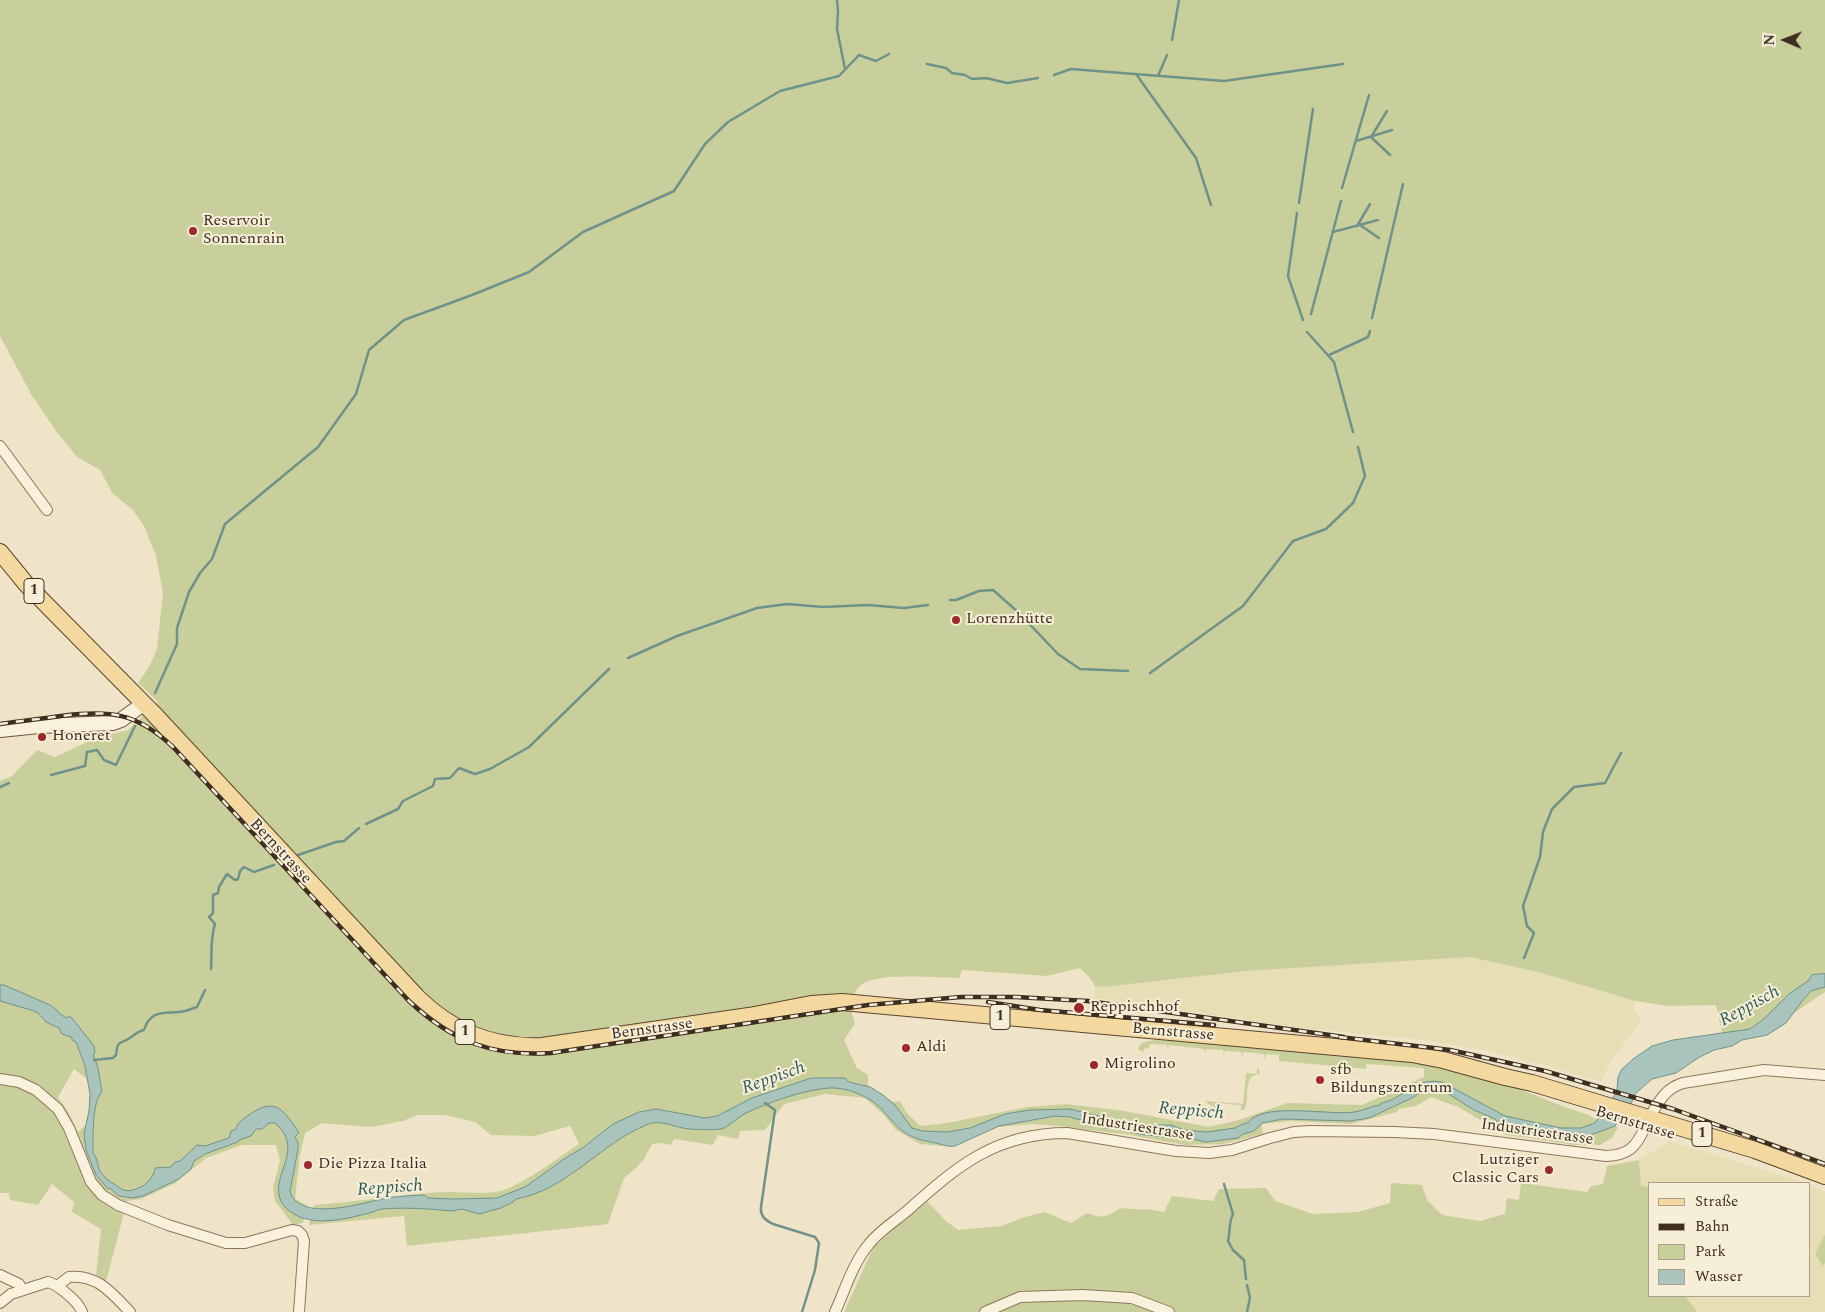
<!DOCTYPE html>
<html>
<head>
<meta charset="utf-8">
<style>
	body { margin:0 }
	#map { position:relative; width:1825px; height:1312px; overflow:hidden; background:#f0e4c8; font-family:Spectral,serif }
	canvas { display:block }
	.legend { position:absolute; left:1648px; top:1182px; width:162px; height:115px; box-sizing:border-box; background:#f7eed8; border:1px solid #ada18e; margin:0; padding:6px 9px; list-style:none; font-size:15px; color:#3d2e20 }
	.legend li { display:flex; align-items:center; gap:10px; height:25px }
	.legend b { width:25px; border:1px solid #ada18e }
	.north { position:absolute; left:1760px; top:15px; width:50px; height:50px; -webkit-text-stroke:4px #f7eed8; paint-order:stroke; rotate:271deg; font-size:14px; font-weight:700; line-height:20px; text-align:center; color:#3d2e20 }
	.north::after { content:''; display:block; margin:auto; width:18px; height:22px; background:#3d2e20; clip-path:polygon(50% 0,100% 100%,50% 72%,0 100%) }
</style>
</head>
<body>
<div id="map">
<canvas width="1825" height="1312"></canvas>
<ul class="legend">
<li><b style="height:6px;background:#f3d9a0"></b>Straße</li>
<li><b style="height:6px;background:#3d2e20"></b>Bahn</li>
<li><b style="height:14px;background:#c9cf9b"></b>Park</li>
<li><b style="height:14px;background:#a9c4bc"></b>Wasser</li>
</ul>
<div class="north">N</div>
</div>
<script>
const g = document.querySelector('canvas').getContext('2d');
g.lineJoin = 'round';
function fill(path, color) {
  g.fillStyle = color;
  g.fill(path, 'evenodd');
}
function trace(path, color, width, dash) {
  g.strokeStyle = color;
  g.lineWidth = width;
  g.lineCap = dash ? 'butt' : 'round';
  g.setLineDash(dash || []);
  g.stroke(path);
}
function drawText(font, color, halo, rows, align = 'center') {
  g.font = font + ' Spectral,serif';
  g.lineWidth = 4;
  g.setLineDash([]);
  g.textBaseline = 'middle';
  g.strokeStyle = halo;
  g.fillStyle = color;
  for (const [text, x, y, turn = 0] of rows) {
    g.save();
    g.translate(x, y);
    g.rotate((+turn || 0) * Math.PI / 180);
    g.textAlign = isNaN(turn) ? turn : align;
    if (halo) g.strokeText(text, 0, 0);
    g.fillText(text, 0, 0);
    g.restore();
  }
}
const farmland = new Path2D(`
	M1470 957 1542 973 1635 1001 1634 1010 1642 1020 1609 1064 1601 1082 1544 1065 1488 1051 1426 1040 1302 1028 1094 998 1095 986 1103 987 1246 971Z
	M1669 1141 1806 1183H1649V1187L1641 1186 1639 1160Z
	M1809 1184 1825 1192V1234L1815 1254 1823 1265 1825 1263V1312H1697L1685 1296H1809Z`);
const green = new Path2D(`
	M0 0H1825V992L1773 1027 1724 1041 1716 1005 1668 1006 1635 1001 1542 973 1470 957 1246 971 1103 987 1095 986 1090 978 1080 968 1047 976 962 970 959 978C937 978 878 972 861 985 855 989 853 999 850 1006L855 1024 844 1040 857 1068 868 1075V1085L892 1102 900 1101 906 1112 920 1126 947 1123 1027 1107 1066 1104 1124 1111 1209 1127 1239 1120 1287 1103 1362 1105 1424 1077V1068L1366 1064V1069L1279 1061V1055L1266 1054 1265 1060 1264 1054 1243 1052V1057L1241 1052 1225 1051 1224 1055 1223 1050 1206 1049 1205 1053 1204 1049 1187 1047V1052L1186 1047 1169 1045 1168 1050 1167 1045 1150 1044 1149 1048 1144 1049 1143 1052 1138 1049C1140 1041 1149 1041 1157 1040L1239 1044 1420 1061 1505 1083 1557 1104 1591 1116V1117L1618 1127 1612 1138 1600 1145H1573L1528 1138 1506 1135 1458 1107 1431 1097 1416 1106 1399 1109 1397 1112 1351 1124 1292 1121 1262 1124 1263 1134 1223 1144 1185 1145 1130 1135 1059 1126 1032 1124 998 1127 962 1140 941 1146 920 1144 896 1130 884 1115 865 1098 825 1094 784 1104 765 1130 740 1131 738 1139 718 1135 713 1145 674 1139 671 1145 663 1143 652 1144 644 1159 635 1169 624 1178 608 1224 407 1246 404 1216 309 1225 314 1205C356 1202 397 1195 439 1192 457 1191 490 1196 507 1189 530 1179 558 1158 579 1144L570 1126 534 1136 491 1135 475 1122 445 1115H417L403 1121 371 1127 322 1123 305 1133 300 1155 295 1199 307 1205 303 1223 293 1225 275 1201 273 1187 280 1161 276 1145H242L206 1158 174 1184 141 1199 127 1201 106 1282 96 1275 101 1229 72 1212 74 1202 52 1184 38 1205 10 1200 9 1193H0V781L12 776 37 750 55 757 96 738 128 730 158 702 138 683 149 667 157 649 163 593 156 556 144 526 133 510 113 494 100 470 77 457 56 431 31 394 0 336ZM74 1069 87 1079 95 1116 78 1132 69 1113 58 1097Z
	M1257 1068 1260 1071 1259 1074 1251 1077C1244 1089 1250 1099 1244 1110L1241 1111V1105L1218 1103 1217 1109 1207 1103 1206 1101 1243 1104 1246 1073 1257 1074Z
	M1639 1160 1641 1186 1649 1187V1296H1685L1697 1312H844L873 1248 926 1200 946 1221 958 1230 1001 1226 1025 1217 1045 1212 1071 1223 1087 1213C1101 1219 1108 1217 1120 1208 1135 1210 1149 1208 1164 1212L1172 1196 1213 1201 1219 1189 1266 1188 1275 1201 1313 1214 1358 1212 1390 1203 1391 1183 1422 1185 1427 1200 1442 1215 1480 1221 1505 1214 1507 1198 1519 1200 1521 1183 1587 1192 1591 1186 1603 1184 1607 1166Z
	M1825 1234V1263L1823 1266 1815 1254Z`);
const water = new Path2D(`
	M1825 974V987L1811 991 1803 1000 1786 1023 1767 1035 1742 1040 1732 1046 1714 1050 1698 1058 1676 1073 1652 1079 1635 1094 1631 1104 1615 1126 1585 1137 1557 1136 1518 1129 1499 1123 1495 1119 1474 1110 1444 1091 1433 1089 1420 1092 1414 1097 1369 1118 1350 1121 1283 1119 1262 1123 1254 1131 1243 1134 1238 1138 1206 1142 1177 1136 1173 1138 1139 1134 1118 1128H1103L1101 1126 1070 1117 1055 1116 999 1126 955 1146C948 1147 943 1145 936 1143 924 1141 911 1138 901 1130 891 1122 885 1111 875 1103 862 1094 845 1087 829 1088 804 1090 769 1102 746 1113 738 1117 727 1128 721 1129 713 1130 691 1130 683 1128 671 1126 659 1119 646 1125 600 1144 567 1190 516 1199L513 1202 501 1208 479 1214 462 1209 452 1211C430 1209 406 1207 383 1209 379 1209 376 1211 373 1212 346 1219 307 1230 285 1207 262 1181 309 1151 275 1123H269L262 1129H256L251 1136 239 1140 238 1142 205 1154 194 1161 191 1169 179 1179 143 1196 133 1198 119 1196 111 1189 107 1188 96 1175 86 1150 84 1133 89 1111 90 1094 85 1066 76 1042 73 1041 71 1037 62 1034 59 1028 46 1022 38 1013 31 1010 0 1001V985H4L50 1005C57 1009 60 1015 66 1018L69 1016 72 1018 94 1046 95 1053 93 1055C100 1069 99 1077 102 1092 92 1101 93 1138 93 1153 98 1159 97 1165 100 1171 103 1177 109 1181 114 1184 124 1191 126 1193 139 1188 147 1185 154 1176 155 1168L171 1167 175 1162 180 1161 197 1145 205 1146 229 1138 231 1131 236 1129C237 1123 243 1119 249 1115 276 1095 285 1112 299 1133L295 1137 298 1143V1149L290 1192C300 1222 359 1204 382 1199 395 1196 410 1196 424 1195L428 1198 452 1199 497 1198 525 1187 564 1159 584 1147 613 1124 639 1112 656 1109 705 1118 717 1116 752 1098 811 1078H845L849 1082 870 1087 883 1095 895 1105 912 1128 922 1131 947 1132 970 1128 1005 1114 1030 1110 1070 1109 1099 1116 1101 1118 1144 1125H1171L1184 1130 1207 1132 1235 1128 1245 1123H1248C1261 1101 1332 1116 1354 1112 1363 1111 1371 1106 1380 1105L1381 1103C1404 1099 1413 1077 1442 1082L1505 1116 1561 1128H1581L1595 1123 1614 1096 1617 1089 1618 1077 1622 1069 1633 1059 1652 1046 1673 1040 1750 1029 1765 1018 1789 994 1808 981 1812 975Z`);
const stream = new Path2D(`
	M837 0 838 12 837 29 845 69
	M1172 40 1179 0
	M927 64 946 68 952 73 965 75 972 79 986 78 1007 83 1038 78
	M1136 74 1196 158 1211 205
	M1054 75 1071 69 1224 81 1343 64
	M1158 76 1167 55
	M1387 111 1371 137 1390 155
	M1356 141 1392 130
	M1342 188 1369 95
	M1299 203 1313 109
	M1297 213 1288 276 1303 320
	M1360 225 1379 238
	M1357 226 1370 204
	M1333 232 1378 220
	M1311 314 1341 201
	M1372 318 1403 184
	M1307 332 1334 362 1353 432
	M1329 355 1368 337 1370 331
	M950 600H956L979 591 993 590 1018 612 1058 654 1080 669 1128 671
	M628 658 677 636 757 608 787 604 823 607 868 605 904 608 928 605
	M1150 673 1243 606 1293 541 1326 529 1353 503 1365 476 1358 447
	M155 693 177 644V628L189 592 200 573 212 559 225 524 318 447 356 394 369 350 404 320 472 295 529 272 583 232 674 191 705 144 728 122 780 91 839 76 859 55 876 61 889 54
	M51 775 85 766 87 752 97 750 104 760 116 765 135 726
	M0 787 9 783
	M366 824 398 809 403 801 433 786 435 779 450 778 459 768 475 774 490 769 529 747 609 669
	M298 855 336 842 344 841 359 828
	M1524 958 1534 933 1527 926 1523 906 1540 857 1543 832 1552 809 1574 787 1605 783 1621 753
	M211 969C212 953 210 939 215 924L209 917 213 913V895L218 893 219 887 227 874 235 880 238 879 240 871 244 867 254 872 274 865
	M94 1060 113 1058 116 1055C118 1039 119 1045 130 1038 136 1034 138 1031 144 1030 151 1007 168 1015 185 1011 189 1010 193 1008 197 1007L205 990
	M765 1103 775 1110 761 1207C760 1216 765 1220 773 1224L815 1237 819 1243 815 1270 802 1312
	M1224 1184 1233 1214C1229 1221 1230 1232 1228 1241L1233 1250 1244 1260 1246 1279
	M1247 1312 1250 1298 1247 1285`);
const minor = new Path2D(`
	M0 446 47 510
	M0 1079 19 1082 36 1090 58 1109 69 1128 91 1182 102 1195 118 1205 168 1225 226 1243H245L292 1230 298 1231 302 1235 304 1241 299 1312
	M1649 1118C1659 1102 1664 1089 1683 1083L1764 1070 1825 1075
	M0 1275 19 1284 22 1289
	M57 1286 69 1277C97 1274 112 1293 130 1312
	M0 1303 11 1294 48 1282C57 1284 79 1302 82 1312
	M835 1312C845 1290 853 1263 869 1244 879 1231 894 1222 907 1211 957 1166 996 1133 1067 1133L1176 1151 1209 1153 1232 1150 1270 1138 1294 1132 1310 1131 1394 1132 1434 1134 1606 1156C1628 1155 1636 1148 1645 1127
	M985 1312 1020 1297 1082 1295 1132 1298 1169 1312`);
const secondary = new Path2D(`
	M0 730 39 726 113 723 121 720 143 704`);
const primary = new Path2D(`
	M0 552 27 585 153 713 417 997C451 1031 493 1048 542 1046L749 1016 811 1004 842 1002 1412 1054 1443 1060 1505 1077 1532 1083 1755 1150 1825 1176`);
const rail = new Path2D(`
	M0 724C20 721 41 719 61 716 110 710 136 712 173 747L409 1001C452 1041 492 1057 551 1053L868 1005 961 997H1016L1088 1001 1344 1037
	M988 1002 1040 1010 1214 1025
	M1339 1037 1450 1050 1545 1071 1673 1109 1825 1164`);
const markers = [
	[193,231,5,"#9e2a2b"],
	[956,620,5,"#9e2a2b"],
	[42,737,5,"#9e2a2b"],
	[1079,1008,6,"#9e2a2b"],
	[906,1048,5,"#9e2a2b"],
	[1094,1065,5,"#9e2a2b"],
	[1320,1080,5,"#9e2a2b"],
	[308,1165,5,"#9e2a2b"],
	[1549,1170,5,"#9e2a2b"]
];
const shields = [
	[34,591,20],
	[1000,1017,20],
	[465,1032,20],
	[1702,1134,20]
];
const shieldNames = [
	["1",34,591],
	["1",1000,1017],
	["1",465,1032],
	["1",1702,1134]
];
const poiNames = [
	["Reservoir",203,222],
	["Sonnenrain",203,240],
	["Lorenzhütte",966,620],
	["Honeret",52,737],
	["Reppischhof",1090,1008],
	["Aldi",916,1048],
	["Migrolino",1104,1065],
	["sfb",1330,1071],
	["Bildungszentrum",1330,1089],
	["Lutziger",1539,1161,"right"],
	["Classic Cars",1539,1179,"right"],
	["Die Pizza Italia",318,1165]
];
const streetNames = [
	["Bernstrasse",280,852,47],
	["Bernstrasse",652,1030,-8],
	["Bernstrasse",1173,1033,5],
	["Bernstrasse",1635,1124,17],
	["Industriestrasse",1137,1128,9],
	["Industriestrasse",1537,1133,8]
];
const waterNames = [
	["Reppisch",1750,1007,-29],
	["Reppisch",774,1079,-20],
	["Reppisch",1191,1112,5],
	["Reppisch",390,1189,-4]
];
fill(farmland, '#e6deb5');
fill(green, '#c9cf9b');
fill(water, '#a9c4bc');
trace(water, '#6f938a', 1);
trace(stream, '#6f938a', 2.5);
trace(minor, '#8d765c', 12);
trace(secondary, '#6f573f', 16);
trace(primary, '#5b4430', 18);
trace(minor, '#faf1dc', 10);
trace(secondary, '#faf1dc', 14);
trace(primary, '#f3d9a0', 16);
trace(rail, '#3d2e20', 4.5);
trace(rail, '#f7eed8', 2.5, [8]);
for (const [x, y, r, color] of markers) {
  const dot = new Path2D();
  dot.arc(x, y, r, 0, 2 * Math.PI);
  g.fillStyle = color;
  g.fill(dot);
  trace(dot, '#f7eed8', 2);
}
for (const [x, y, w] of shields) {
  const box = new Path2D();
  box.roundRect(x - w / 2, y - 12.5, w, 25, 4);
  g.fillStyle = '#f7eed8';
  g.fill(box);
  trace(box, '#3d2e20', 1);
}
drawText('bold 15px', '#3d2e20', null, shieldNames);
drawText('16px', '#3d2e20', '#f7eed8', poiNames, 'left');
drawText('16px', '#3d2e20', '#f7eed8', streetNames);
drawText('italic 18px', '#2f5d5a', '#f7eed8', waterNames);
</script>
</body>
</html>
